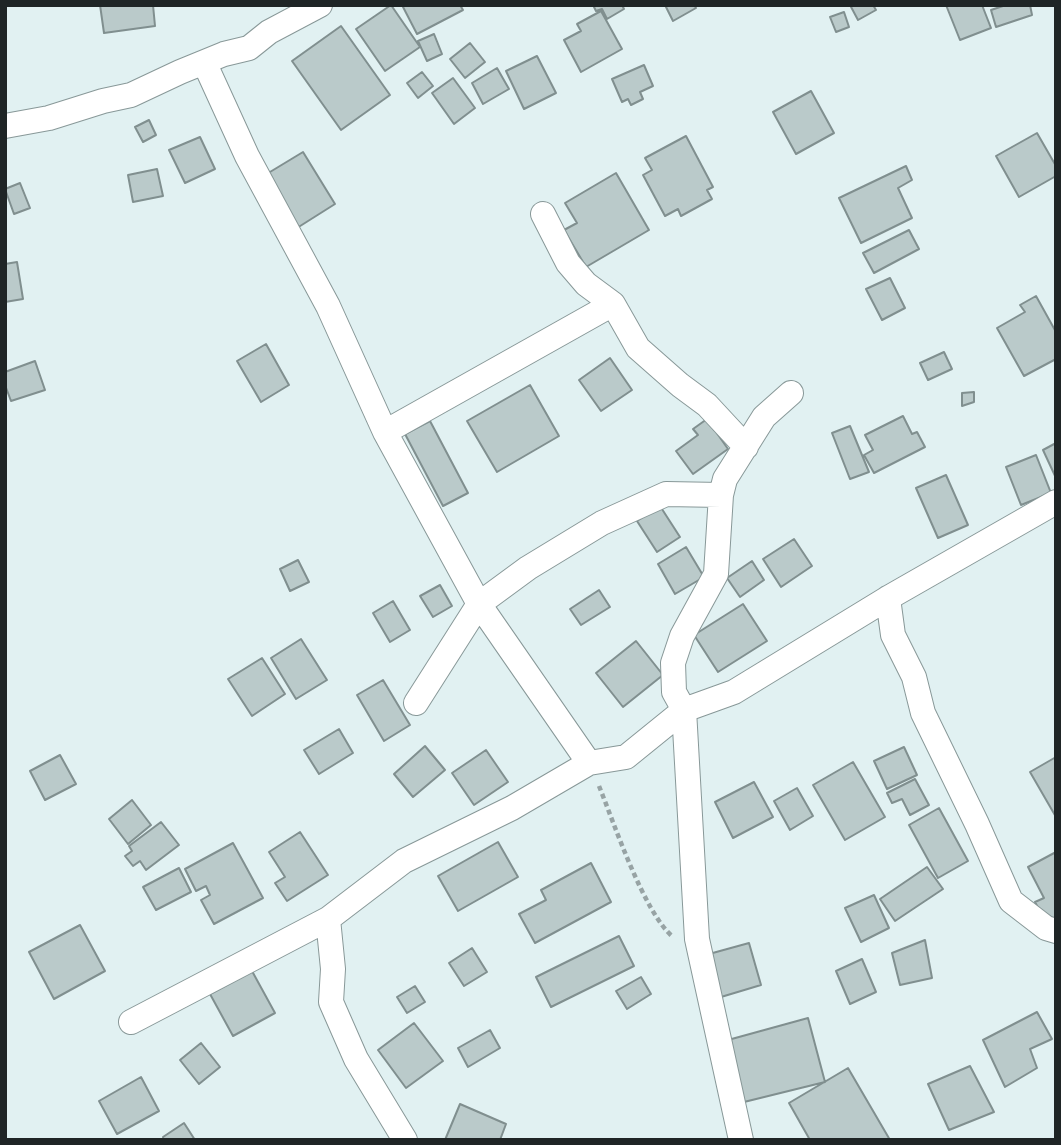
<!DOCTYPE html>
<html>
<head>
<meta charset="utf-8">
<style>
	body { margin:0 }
	#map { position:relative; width:1061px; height:1145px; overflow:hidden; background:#e1f1f2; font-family:Montserrat,sans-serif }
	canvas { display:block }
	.frame { position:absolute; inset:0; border:7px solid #1f2526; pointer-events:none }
</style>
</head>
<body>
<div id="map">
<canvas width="1061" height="1145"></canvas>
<div class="frame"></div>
</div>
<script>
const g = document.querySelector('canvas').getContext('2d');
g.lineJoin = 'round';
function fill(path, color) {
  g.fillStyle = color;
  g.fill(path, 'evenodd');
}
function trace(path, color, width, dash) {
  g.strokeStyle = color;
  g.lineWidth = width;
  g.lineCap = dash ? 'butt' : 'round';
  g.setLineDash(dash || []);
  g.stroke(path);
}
const building = new Path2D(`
	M100 5H153L155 26 104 33Z
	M391 5 420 47 385 71 356 29Z
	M402 5H460L463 10 417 34Z
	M593 5H622L624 9 607 19 602 9 596 11Z
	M665 5H694L696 8 673 21Z
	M850 5H873L876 10 858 20Z
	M946 5H982L991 28 960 40Z
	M1006 5H1030L1032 15 996 27 991 10Z
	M601 11 622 49 581 72 564 40 581 31 577 24Z
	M844 12 849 27 836 32 830 17Z
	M341 26 390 95 341 130 292 61Z
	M434 34 442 54 427 61 418 41Z
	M470 43 485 62 465 78 450 59Z
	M537 56 556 93 524 109 506 71Z
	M644 65 653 86 640 92 643 99 631 105 628 99 622 102 612 79Z
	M497 68 509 89 483 104 472 83Z
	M422 72 433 86 418 98 407 83Z
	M453 78 475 108 454 124 432 93Z
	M811 91 834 133 796 154 773 112Z
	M149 120 156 135 143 142 135 127Z
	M1037 133 1056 166V176L1019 197 996 156Z
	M686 136 713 187 707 190 712 199 681 216 678 209 665 216 643 175 652 170 645 158Z
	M200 137 215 169 185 183 169 150Z
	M303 152 335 204 297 228 265 175Z
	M906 166 912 180 898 188 912 218 861 243 839 198Z
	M157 169 163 196 133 202 128 175Z
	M616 173 649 230 586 267 564 230 577 223 565 203Z
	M20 183 30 208 14 214 5 189Z
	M909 230 919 249 874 273 863 253Z
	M17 262 23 299 5 302V264Z
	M890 278 905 308 882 320 866 289Z
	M1036 296 1056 332V359L1024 376 997 328 1025 312 1020 305Z
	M266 344 289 385 261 402 237 361Z
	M944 352 952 369 928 380 920 363Z
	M610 358 632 390 601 411 579 380Z
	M35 361 45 390 11 401 5 385V372Z
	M530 385 559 436 497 472 467 421Z
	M974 392V402L962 406V393Z
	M903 416 912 434 917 432 925 447 874 473 864 455 873 450 865 435Z
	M707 419 728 449 693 474 676 451 698 435 693 429Z
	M430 421 468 493 443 506 405 434Z
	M850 426 869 472 850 479 832 433Z
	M1056 443V478L1043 450Z
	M1036 455 1051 493 1021 505 1006 467Z
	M946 475 968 525 938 538 916 488Z
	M660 506 680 537 657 552 637 521Z
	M794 539 812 566 781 587 763 559Z
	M686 547 704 577 675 594 658 564Z
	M298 560 309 582 290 591 280 569Z
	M752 561 764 580 740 597 727 578Z
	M440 585 452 606 433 617 420 596Z
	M599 590 610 607 581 625 570 609Z
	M393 601 410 630 390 642 373 613Z
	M743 604 767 641 718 672 694 635Z
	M301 639 327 680 296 699 271 658Z
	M636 641 663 675 623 707 596 673Z
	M262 658 285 694 252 716 228 679Z
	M383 680 410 725 384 741 357 695Z
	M339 729 353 753 319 774 304 750Z
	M425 746 445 770 413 797 394 774Z
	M904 747 917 775 887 789 874 761Z
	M486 750 508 782 474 805 452 773Z
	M60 755 76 784 45 800 30 771Z
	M1056 757V817L1030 772Z
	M853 762 885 817 845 840 813 785Z
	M915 779 929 805 910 815 902 799 892 803 887 793Z
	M754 782 773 817 733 838 715 802Z
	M797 788 813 816 790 830 774 801Z
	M132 800 151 825 128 844 109 819Z
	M939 808 968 861 938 878 909 825Z
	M161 822 179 845 146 870 140 861 133 866 125 856 132 851 129 846Z
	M300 832 328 875 287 901 275 883 285 877 269 852Z
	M498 842 518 877 458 911 438 876Z
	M233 843 263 898 214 924 201 900 210 895 206 886 196 891 185 869Z
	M1056 852V936L1053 937 1035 902 1044 898 1028 867Z
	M591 863 611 902 535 943 519 914 546 900 541 890Z
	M927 867 943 889 895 921 880 899Z
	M179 868 191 892 156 910 143 887Z
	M874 895 889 928 861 942 845 908Z
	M80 925 105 971 54 999 29 952Z
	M619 936 634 966 551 1007 536 977Z
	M925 940 932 978 900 985 892 953Z
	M749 943 761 985 721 997 709 954Z
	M472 948 487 972 464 986 449 963Z
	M862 959 876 992 850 1004 836 971Z
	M252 971 275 1013 233 1036 210 994Z
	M641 977 651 994 627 1009 616 991Z
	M415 986 425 1002 407 1013 397 997Z
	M1037 1012 1052 1039 1030 1049 1037 1068 1005 1087 983 1040Z
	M808 1018 825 1082 744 1102 728 1040Z
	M414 1023 443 1061 406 1088 378 1050Z
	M490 1030 500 1048 468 1067 458 1048Z
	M201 1043 220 1067 199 1084 180 1060Z
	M970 1066 994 1112 949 1130 928 1084Z
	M848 1068 890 1140H810L789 1103Z
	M141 1077 159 1111 117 1134 99 1101Z
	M460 1104 506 1124 500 1140H445Z
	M184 1123 195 1140H164L163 1137Z`);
const path = new Path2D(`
	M599 786C614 823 644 913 673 937`);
const street = new Path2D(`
	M205 64 247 156 328 306 385 432 479 604 589 763
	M5 126 49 118 103 101 131 95 180 72 224 54 249 48 269 32 320 5
	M543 214 568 263 586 284 613 304 638 348 680 385 707 405 746 447
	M385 432 613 304
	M888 598 893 635 914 677 923 713 977 824 1011 901 1046 928 1056 931
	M416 703 479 604 528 568 602 523 666 494 721 495
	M328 919 333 969 331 1002 356 1059 405 1140
	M131 1022 328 919 404 861 512 808 589 763 626 757 684 710 734 692 888 598 1056 502
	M741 1140 697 939 684 710 674 692 673 663 682 636 716 574 721 495 725 479 764 417 791 393`);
fill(building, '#bacaca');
trace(building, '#808f8f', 2);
trace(street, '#889898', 26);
trace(path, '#97a3a4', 4.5, [5, 3.5]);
trace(street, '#fff', 24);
</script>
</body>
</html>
